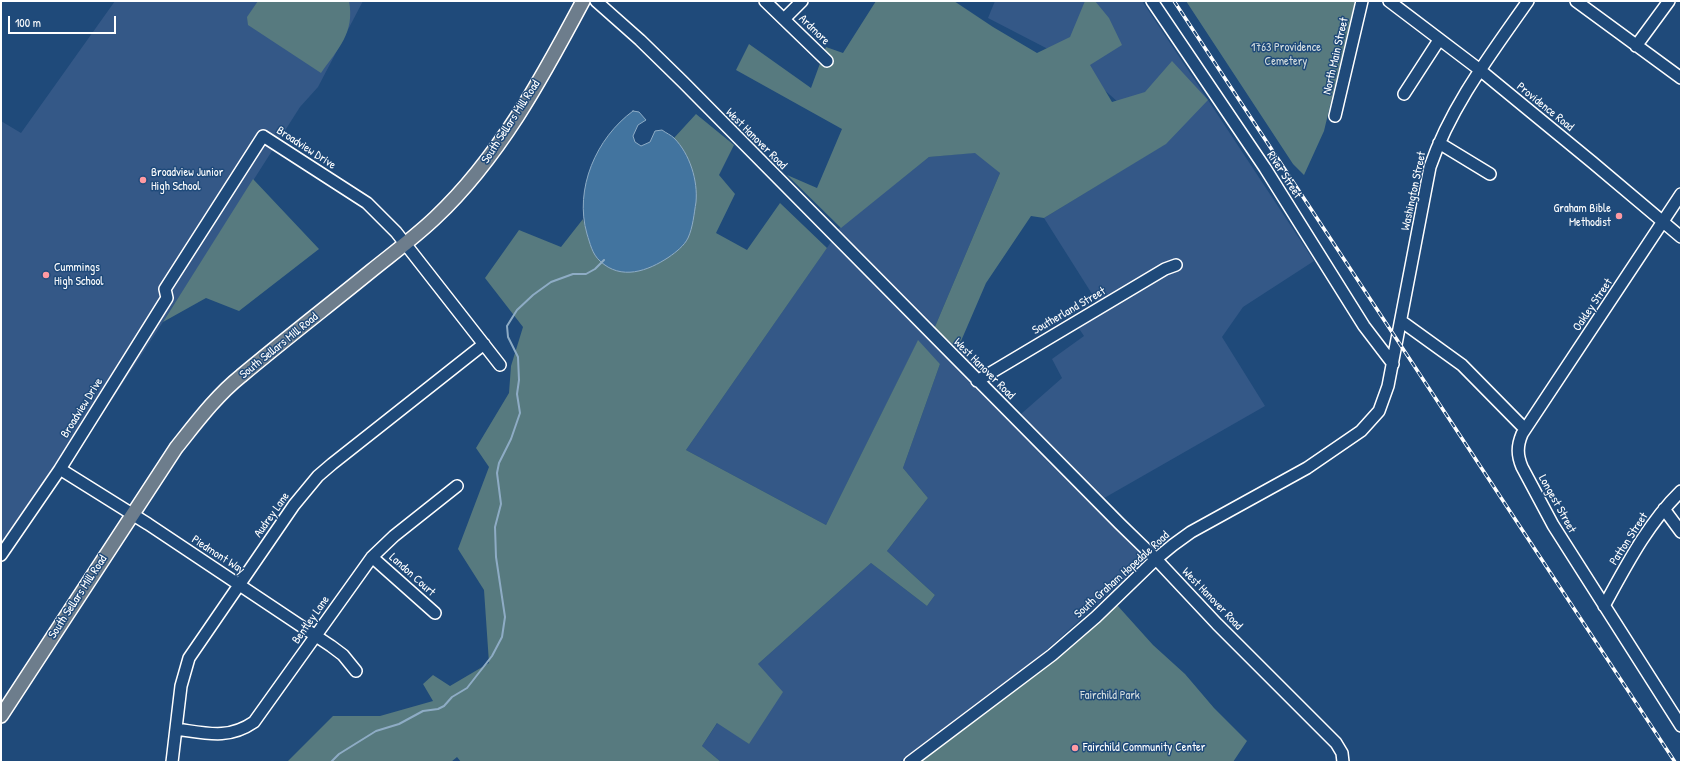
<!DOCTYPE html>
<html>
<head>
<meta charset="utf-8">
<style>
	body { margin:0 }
	#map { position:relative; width:1682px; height:763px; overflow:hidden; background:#1f4a7a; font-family:"Patrick Hand",sans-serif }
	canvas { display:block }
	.frame { position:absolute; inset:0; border:2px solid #fff; pointer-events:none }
	.scale { position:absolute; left:8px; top:16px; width:108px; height:18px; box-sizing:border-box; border:2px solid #fff; border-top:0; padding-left:5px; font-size:12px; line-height:14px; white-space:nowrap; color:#fff; -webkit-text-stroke:3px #1f4a7a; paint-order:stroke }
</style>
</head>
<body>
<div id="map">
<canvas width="1682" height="763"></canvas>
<div class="frame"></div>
<div class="scale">100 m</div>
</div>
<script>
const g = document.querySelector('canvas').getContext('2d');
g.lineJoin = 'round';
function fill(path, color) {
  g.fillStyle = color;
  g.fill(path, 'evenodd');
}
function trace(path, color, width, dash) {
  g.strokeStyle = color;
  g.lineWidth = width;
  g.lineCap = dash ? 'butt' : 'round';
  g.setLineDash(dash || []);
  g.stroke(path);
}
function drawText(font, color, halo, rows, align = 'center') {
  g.font = font + ' "Patrick Hand",sans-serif';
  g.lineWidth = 3;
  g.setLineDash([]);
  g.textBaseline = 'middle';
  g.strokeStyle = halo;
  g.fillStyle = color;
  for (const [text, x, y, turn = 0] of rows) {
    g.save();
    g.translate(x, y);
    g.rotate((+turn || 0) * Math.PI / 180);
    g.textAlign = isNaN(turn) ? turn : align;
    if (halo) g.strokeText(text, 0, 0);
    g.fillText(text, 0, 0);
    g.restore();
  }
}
const built = new Path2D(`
	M115 1H363L318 87 300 107 163 322 10 555 1 550V121L21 133Z
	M995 1H1142L1208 100 1314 261 1243 307 1222 337 1265 406 1092 505 1147 559 1019 675 899 762H721L702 746 718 722 749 744 758 664 871 563 927 606 935 595 887 551 928 498 903 468 940 364 918 341 826 525 686 450 838 232 837 230 929 157 981 152 1000 173 934 329 958 348 1021 414 1062 378 1052 359 1084 336 1076 324 1099 305 1044 218 1165 144 1073 62 988 18Z`);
const green = new Path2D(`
	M258 1H349C355 33 338 49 321 73L248 25 247 17Z
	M876 1H954L993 27 1037 53 1070 37 1085 1H1095L1109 18 1122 45 1090 65 1112 102 1145 92 1172 61 1208 100 1166 144 1044 218 1031 216 986 283 958 348 934 329 1000 173 975 153 929 157 841 228 787 175 817 188 842 129 736 70 749 44 811 88 826 47 843 53Z
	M1186 1H1355L1324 131 1304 175 1293 164Z
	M696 114 734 145 719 175 735 194 716 233 747 250 780 203 827 248 686 450 826 525 918 340 940 364 903 468 928 498 887 551 935 595 927 606 871 563 758 664 783 692 749 744 717 723 702 746 721 762H461L457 757 451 762H287L333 716H380L433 701 423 684 433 675 450 686 489 663 484 590 458 549 489 467 476 448 509 393 511 366 523 327 485 278 519 230 561 247 583 219C589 241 591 254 610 268L695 179 686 156 674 138Z
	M253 179 319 249 239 311 206 298 163 322Z
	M1117 605 1153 645 1185 674 1214 708 1247 741 1233 762H916L1096 624Z`);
const water = new Path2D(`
	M633 111 639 112 646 120 638 125 633 136 635 142 641 146 650 142 655 131 662 130C666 133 671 135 674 138 690 154 698 181 696 202 694 214 693 227 688 238 684 246 676 252 669 257 648 271 621 281 600 261 592 254 590 243 587 234 574 189 596 138 633 111Z`);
const stream = new Path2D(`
	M331 762 339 754 376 731 399 724 423 711 438 709 444 706 452 697 467 688 492 656 502 637 505 617 496 557 495 527 501 504 497 473 499 463 511 439 520 413 517 394 519 380 518 357 508 337 507 326 517 310 533 295 551 282 573 274H586L595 269 604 260`);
const minor = new Path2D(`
	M596 1 640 40 683 82 1120 524 1156 559 1217 624 1336 743 1342 753 1343 762
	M765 1 827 61
	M1152 1 1265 168 1364 326 1393 364
	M1389 1 1480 70 1592 162 1681 237
	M1576 1 1681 78
	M784 19 802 1
	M1636 46 1669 1
	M1404 94 1439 40
	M1335 116 1362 1
	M1439 143 1490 174
	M1681 194 1522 434C1517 446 1517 455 1522 467L1553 525 1681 726
	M1401 321 1462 365 1525 429
	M977 381 1165 269 1176 265
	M60 469 148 524 331 646 343 655 356 671
	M1664 509 1681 532
	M1 555 60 469 167 298 165 289 263 136 367 203 396 232 500 365
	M372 557 435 613
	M1604 606C1626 566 1648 523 1681 491
	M176 729C206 733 228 740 254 722L372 557 394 536 457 486
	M172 762 181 686 189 658 294 505 318 476 332 464 484 344
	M910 762 1052 655 1096 617 1156 559 1173 545 1191 532 1307 468 1361 431 1379 411 1388 386 1430 167C1451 106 1491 54 1528 1`);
const major = new Path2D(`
	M1 716 176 448C196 423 216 396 241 376 284 340 328 306 371 271 392 254 415 237 435 218 499 158 542 78 583 1`);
const rail = new Path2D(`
	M1174 1 1675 762`);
const markers = [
	[143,180,4,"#ff9aa2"],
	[1619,216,4,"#ff9aa2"],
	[46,275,4,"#ff9aa2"],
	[1075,748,4,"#ff9aa2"]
];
const streetNames = [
	["Ardmore",814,30,44],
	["North Main Street",1336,56,-77],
	["Providence Road",1545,107,39],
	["South Sellars Mill Road",511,122,-57],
	["West Hanover Road",756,139,45],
	["Broadview Drive",306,148,33],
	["River Street",1284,175,57],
	["Washington Street",1414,191,-78],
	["Oakley Street",1593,305,-56],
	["Southerland Street",1069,311,-30],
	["South Sellars Mill Road",279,346,-39],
	["West Hanover Road",984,369,45],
	["Broadview Drive",82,408,-58],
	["Longest Street",1557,504,61],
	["Audrey Lane",272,515,-55],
	["Patton Street",1629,539,-57],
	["Piedmont Way",218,555,33],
	["Landon Court",412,575,42],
	["South Graham Hopedale Road",1122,575,-42],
	["South Sellars Mill Road",78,597,-57],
	["West Hanover Road",1212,599,46],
	["Bentley Lane",311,620,-55]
];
const parkNames = [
	["1763 Providence",1286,48],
	["Cemetery",1286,62],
	["Fairchild Park",1110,696]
];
const poiNames = [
	["Broadview Junior",151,173],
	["High School",151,187],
	["Graham Bible",1611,209,"right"],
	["Methodist",1611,223,"right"],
	["Cummings",54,268],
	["High School",54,282],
	["Fairchild Community Center",1083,748]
];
fill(built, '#345887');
fill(green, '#577a7f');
fill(water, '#42749f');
trace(water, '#8eacc5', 1);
trace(stream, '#8eacc5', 2);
trace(minor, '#fff', 14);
trace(major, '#fff', 16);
trace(minor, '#1f4a7a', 11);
trace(major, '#6d7d8c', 13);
trace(rail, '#fff', 3.5);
trace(rail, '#1f4a7a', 2, [6]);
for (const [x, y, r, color] of markers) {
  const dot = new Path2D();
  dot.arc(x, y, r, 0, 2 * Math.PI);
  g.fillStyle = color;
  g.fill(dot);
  trace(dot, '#1f4a7a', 1.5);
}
drawText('12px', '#fff', '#1f4a7a', streetNames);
drawText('12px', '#d5dedf', '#1f4a7a', parkNames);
drawText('12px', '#fff', '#1f4a7a', poiNames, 'left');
</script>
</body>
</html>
